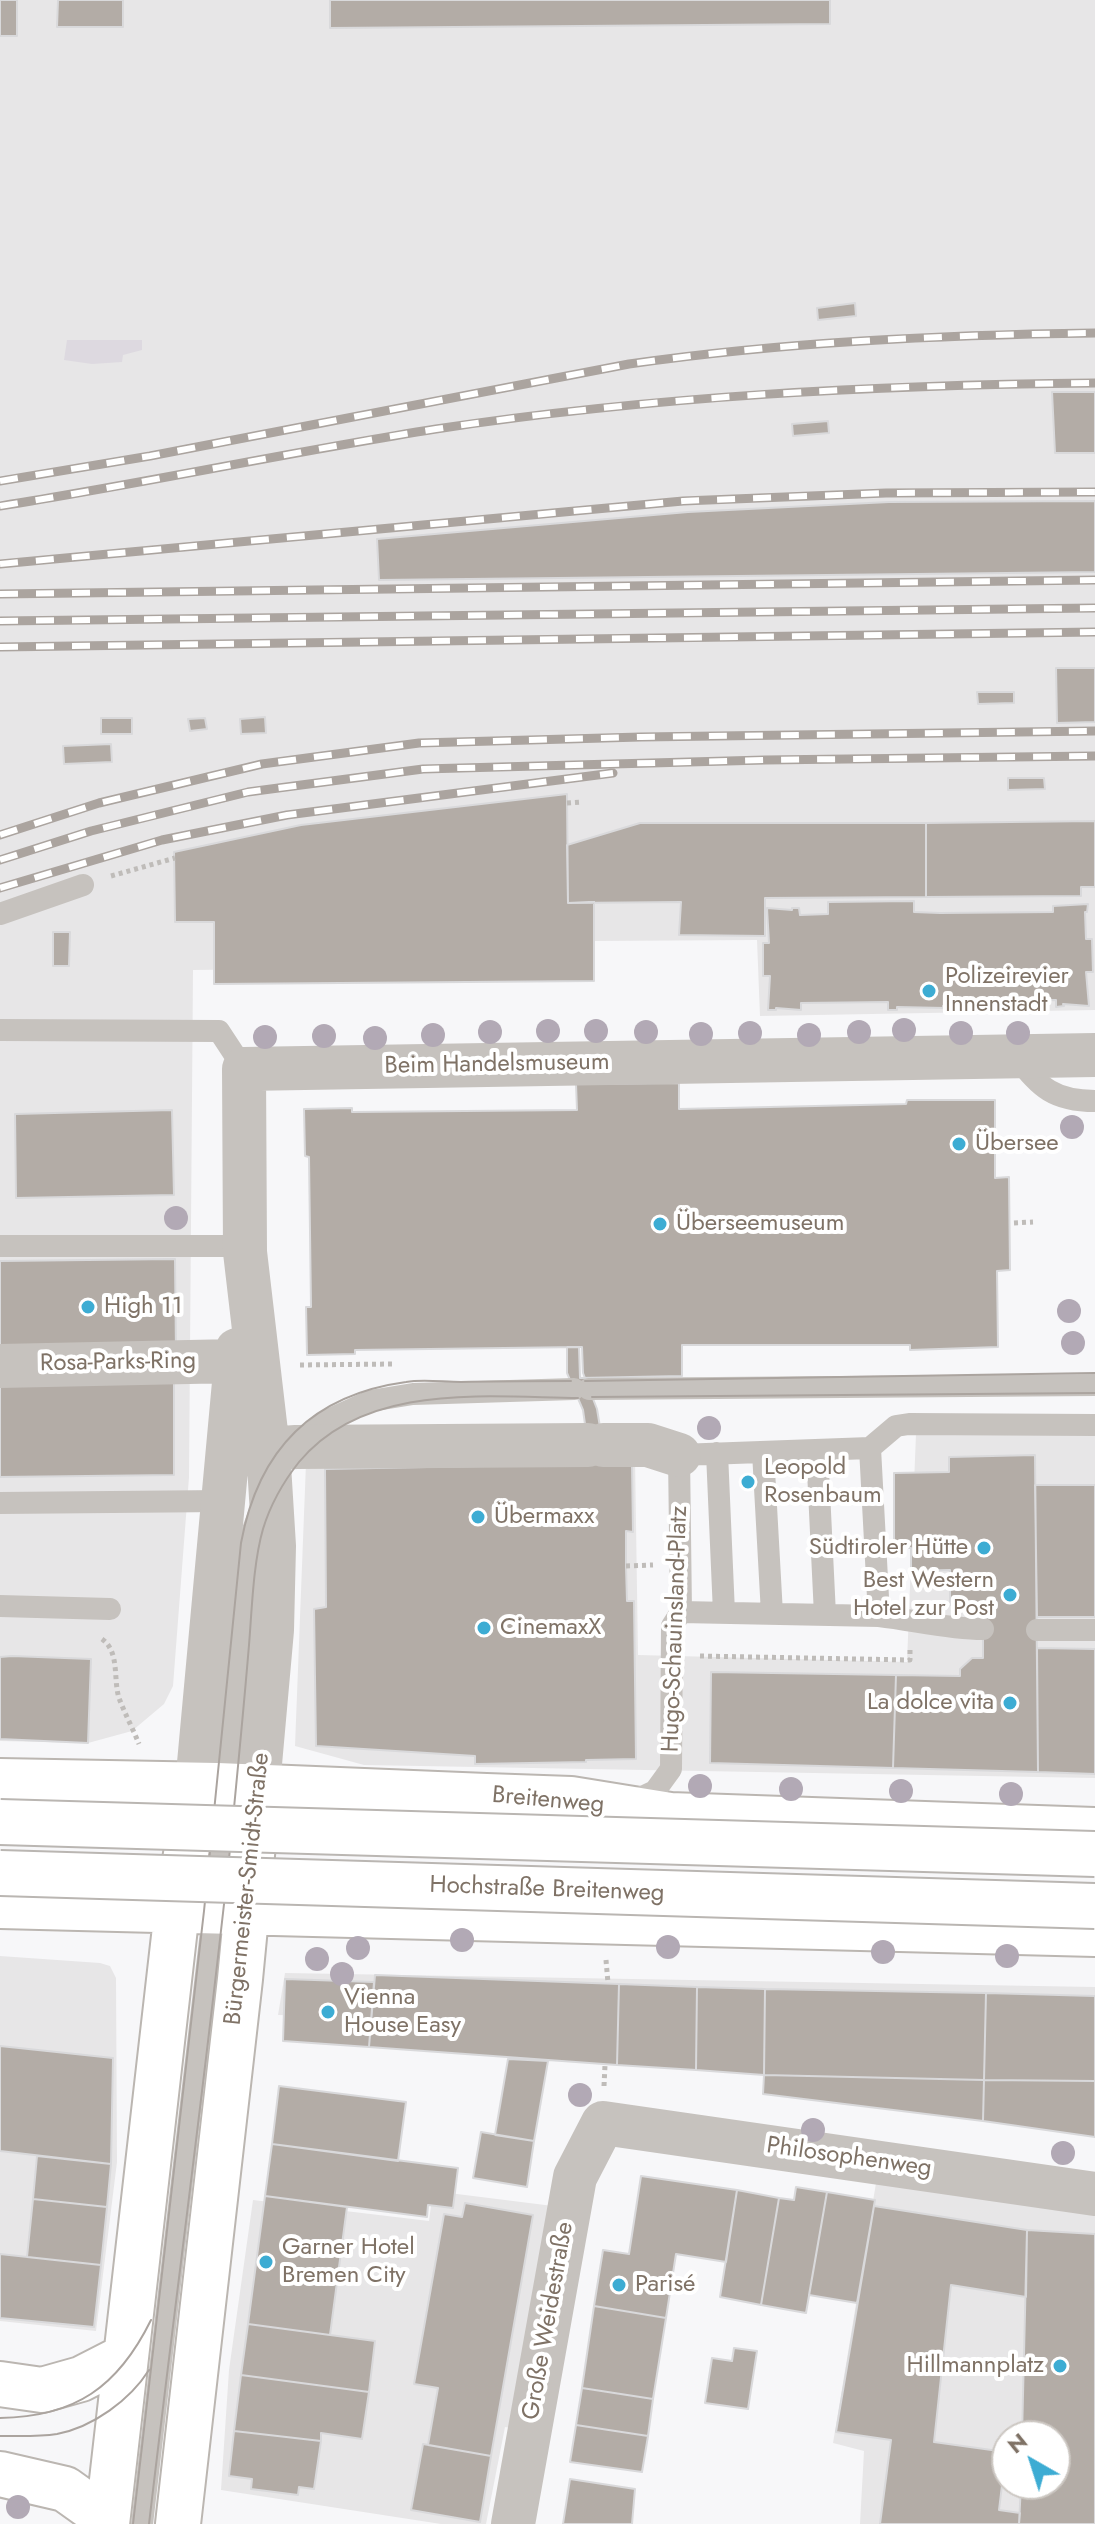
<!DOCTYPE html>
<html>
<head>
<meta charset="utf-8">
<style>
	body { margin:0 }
	#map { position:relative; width:1095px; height:2524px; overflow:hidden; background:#f7f7f9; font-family:Jost,sans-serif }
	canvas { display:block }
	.north { position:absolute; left:991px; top:2420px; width:80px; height:80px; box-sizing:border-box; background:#fff; border:2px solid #ccc7c2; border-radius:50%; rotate:321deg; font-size:22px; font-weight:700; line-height:32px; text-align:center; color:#7f7266 }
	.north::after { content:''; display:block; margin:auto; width:28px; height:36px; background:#3dacd3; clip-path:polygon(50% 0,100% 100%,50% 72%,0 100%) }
</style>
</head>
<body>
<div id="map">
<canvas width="1095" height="2524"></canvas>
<div class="north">N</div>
</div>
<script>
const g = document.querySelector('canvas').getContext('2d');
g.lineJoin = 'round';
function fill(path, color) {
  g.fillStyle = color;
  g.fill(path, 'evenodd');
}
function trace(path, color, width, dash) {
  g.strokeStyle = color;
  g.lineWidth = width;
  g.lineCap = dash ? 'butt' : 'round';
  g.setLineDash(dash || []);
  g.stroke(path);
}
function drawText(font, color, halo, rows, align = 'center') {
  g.font = font + ' Jost,sans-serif';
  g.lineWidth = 8;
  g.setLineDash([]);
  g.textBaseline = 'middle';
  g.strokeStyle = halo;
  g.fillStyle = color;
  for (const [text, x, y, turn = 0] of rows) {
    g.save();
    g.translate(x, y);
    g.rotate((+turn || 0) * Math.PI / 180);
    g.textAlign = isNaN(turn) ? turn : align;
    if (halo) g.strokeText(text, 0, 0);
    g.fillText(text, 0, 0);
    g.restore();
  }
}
const built = new Path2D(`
	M0 0H1095V1010L760 1016 757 940 593 941 592 965 193 970 189 1477 173 1686 164 1704 132 1731 88 1743 0 1741Z
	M916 1434 1095 1435V1778L364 1765 295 1746 306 1463 635 1457 638 1655 907 1662Z
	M0 1956 100 1963 110 1966 116 1978 117 2162 96 2331 0 2321Z
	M285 1973 1095 1987V2030L278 2015Z
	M878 2171 1095 2203V2524H860L864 2451 833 2443ZM1007 2436H1055V2484H1007Z
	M433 2191 569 2208 530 2431 505 2427 486 2524H441L221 2490 229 2370 253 2200 429 2221Z`);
const green = new Path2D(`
	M67 340H142V350L123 355 122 362 92 364 64 360Z`);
const building = new Path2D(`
	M0 0H17V36H0Z
	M58 0H123V27H57Z
	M330 0H830V24L330 28Z
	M855 303 856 316 818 320 817 308Z
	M1052 392H1095V453H1055Z
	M828 421 829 433 793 436 792 424Z
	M1095 501V572L379 580 377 539 688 512 889 502Z
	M1056 668H1095V722L1057 723Z
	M977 692H1014V703L978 704Z
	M265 717 266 733 241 734 240 719Z
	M101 718H132V734H101Z
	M205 718 207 729 190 731 188 719Z
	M111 744 112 762 64 764 63 746Z
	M1008 778H1044L1045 789 1008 790Z
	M567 794 568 903 594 902V981L214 984V922H175L174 852 301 825Z
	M1095 821V887H1081V896L926 897V823Z
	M640 823H926V897L765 898V936L679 935 681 902 568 903 567 845Z
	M914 901V912L940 913 1053 912V906L1088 904 1087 912H1085L1086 939H1092L1093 972H1086L1089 1006 1063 1004 1064 1006 1056 1007V1000L969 1001V1008L961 1009 960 1006H943L944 1008 897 1007V1010H888V1002L801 1003V1010L776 1008V1010H768L770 976H763V943H769L767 908 792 910V908H799L800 915 828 914V902Z
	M53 932H70L69 966H53Z
	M679 1083V1109L906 1104 907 1100H995V1178L1009 1177 1010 1270 997 1271 998 1347 910 1350V1345H682V1376L580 1378 579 1347 355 1350V1354L307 1355 306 1307H311L309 1157 305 1156 304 1109 352 1108V1112L577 1110 576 1084Z
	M172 1110 174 1195 16 1198 15 1114Z
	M175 1259 176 1353 0 1355V1261Z
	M567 1347H582L583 1373 597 1409 603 1445H588L583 1410 567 1373Z
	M174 1378V1475L0 1477V1381Z
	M1035 1455 1038 1772 893 1768 896 1675 960 1676V1669L972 1658H983V1605H950V1570L911 1571V1548H894V1473L949 1472V1457Z
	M632 1463 633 1532 626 1531V1566L627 1601H634L636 1759 586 1760V1762L475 1764V1756L316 1746 314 1609 326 1607 325 1469Z
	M1035 1485H1095V1617H1037Z
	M1037 1648 1095 1649V1774L1038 1772Z
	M12 1656 91 1659 88 1743 0 1739V1657Z
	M711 1672 896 1675 893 1768 710 1763Z
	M375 1975 619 1984 617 2065 369 2047Z
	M285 1979 374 1982 369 2047 283 2041Z
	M619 1984 697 1987 696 2070 617 2065Z
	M697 1987 765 1989 764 2075 696 2070Z
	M765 1989 986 1993 984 2080 764 2075Z
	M986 1993 1095 1996V2081L984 2080Z
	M0 2046 113 2058 111 2164 0 2151Z
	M508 2059 548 2061 534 2141 495 2135Z
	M764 2075 984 2080 983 2121 763 2094Z
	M984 2080 1095 2081V2137L983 2121Z
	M279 2086 406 2102 398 2161 272 2144Z
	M481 2132 534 2141 527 2187 473 2178Z
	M272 2144 458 2168 453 2208 428 2205 427 2217 265 2196Z
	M37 2156 111 2164 107 2207 33 2199Z
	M641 2176 737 2190 726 2262 676 2254 666 2318 594 2306 603 2250 629 2254Z
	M796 2187 827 2192 806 2313 761 2305 779 2198 794 2200Z
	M737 2190 779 2198 761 2305 720 2297Z
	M827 2192 875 2200 857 2303 809 2295Z
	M265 2196 347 2207 330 2335 248 2324Z
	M33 2199 107 2207 101 2265 27 2257Z
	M465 2203 533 2215 491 2456 428 2445 438 2388 414 2384 444 2214 462 2217Z
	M874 2206 1027 2230 1026 2297 951 2285 934 2442 1006 2452 999 2510 1020 2513 1019 2524H880L891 2440 836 2432Z
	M1027 2230 1095 2234V2524H1019L1021 2484H1055V2436H1022Z
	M0 2254 101 2265 94 2327 0 2318Z
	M594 2306 666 2318 653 2399 582 2388Z
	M248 2324 375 2341 369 2392 241 2375Z
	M734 2348 757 2351 748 2409 705 2403 712 2358 732 2361Z
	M241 2375 369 2392 362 2439 321 2433V2441L234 2431Z
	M582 2388 653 2399 648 2436 576 2425Z
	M576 2425 648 2436 642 2472 570 2462Z
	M234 2431 321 2441 314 2489 299 2487 298 2495 251 2489 252 2479 229 2476Z
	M423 2444 491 2456 480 2522 411 2510Z
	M570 2479 635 2489 632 2524H563Z`);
const path = new Path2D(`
	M567 803 581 802
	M111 876 175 858
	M1014 1223 1033 1222
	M300 1365 394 1364
	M626 1566 653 1565
	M102 1639C120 1652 113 1679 119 1698 125 1714 133 1729 139 1744
	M700 1656 910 1660V1648
	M606 1960 608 1983
	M604 2086 605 2065`);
const lane = new Path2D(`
	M0 914 83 885
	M0 1030 219 1031 244 1069
	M1016 1056C1039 1088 1055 1101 1095 1101
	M0 1246H245
	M589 1389 1095 1385
	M300 1442 328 1420 370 1401 413 1394 574 1389
	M870 1448 879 1616
	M817 1450 825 1615
	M763 1452 772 1614
	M717 1453 724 1613
	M0 1503 223 1501
	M0 1606 110 1609
	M681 1612 879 1616C914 1620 948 1629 983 1629
	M1037 1630H1095
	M630 1803 655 1791 671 1769 672 1626 681 1612 679 1455 870 1448 896 1426 909 1424 1095 1425
	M142 2524 228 1786 253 1530 258 1516`);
const street = new Path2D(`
	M0 1366 236 1361
	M603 1445H648L679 1455
	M241 1455 268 1449 296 1447 588 1445
	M197 1785 237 1350
	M258 1786 272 1630 274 1546 268 1449 245 1252 244 1069 1095 1055
	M513 2524 575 2177 603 2123 1095 2194`);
const secondary = new Path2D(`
	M0 1781 217 1785 486 1796 571 1799 670 1815 1095 1830
	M0 1906 1095 1934
	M0 2384 42 2390 81 2379 126 2356
	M0 2474 65 2489 107 2519
	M107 2524 177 1910 196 1792
	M178 2524 240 1979 258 1793`);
const tram = new Path2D(`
	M585 1381 1095 1373
	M592 1397 1095 1393
	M0 2418C75 2417 118 2387 151 2320
	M0 2436C19 2436 38 2437 57 2434 93 2427 130 2400 149 2370
	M133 2524 204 1911 241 1543C258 1451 310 1395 406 1382 423 1379 443 1382 461 1382 497 1381 534 1381 571 1381
	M149 2524C175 2302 205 2081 229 1859 236 1788 243 1717 249 1645 252 1609 253 1564 263 1529 270 1506 284 1481 299 1462 365 1382 485 1397 578 1398`);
const rail = new Path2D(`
	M0 481 150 456 629 364C784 342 939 335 1095 333
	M0 506C146 483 290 452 436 429 654 396 875 385 1095 383
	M0 564 683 501 886 493 1095 492
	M0 594 1095 580
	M0 621 1095 608
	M0 647 1095 632
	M0 835 99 803 262 764 419 743 641 737 1095 731
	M0 860 91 831 248 792 423 769 765 760 1095 756
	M0 888 162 840 287 815 613 773`);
const highwayBridge = new Path2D(`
	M0 1822 1095 1854
	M0 1873 1095 1906`);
const trees = [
	[904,1030],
	[548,1031],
	[596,1031],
	[490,1032],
	[646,1032],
	[859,1032],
	[750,1033],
	[961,1033],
	[1018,1033],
	[701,1034],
	[433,1035],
	[809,1035],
	[324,1036],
	[265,1037],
	[375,1038],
	[1072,1127],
	[176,1218],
	[1069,1311],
	[1073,1343],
	[709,1428],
	[700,1786],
	[791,1789],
	[901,1791],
	[1011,1794],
	[462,1940],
	[668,1947],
	[358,1948],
	[883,1952],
	[1007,1956],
	[317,1959],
	[342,1974],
	[580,2095],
	[813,2130],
	[1063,2153],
	[18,2507]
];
const markers = [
	[929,991,8,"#3dacd3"],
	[959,1144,8,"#3dacd3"],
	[660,1224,8,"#3dacd3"],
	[88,1307,8,"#3dacd3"],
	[748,1482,8,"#3dacd3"],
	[478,1517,8,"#3dacd3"],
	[984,1548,8,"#3dacd3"],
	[1010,1595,8,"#3dacd3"],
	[484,1628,8,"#3dacd3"],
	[1010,1703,8,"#3dacd3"],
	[328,2012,8,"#3dacd3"],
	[266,2262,8,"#3dacd3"],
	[619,2285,8,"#3dacd3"],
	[1060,2366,8,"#3dacd3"]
];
const poiNames = [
	["Polizeirevier",945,977],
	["Innenstadt",945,1005],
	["Übersee",975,1144],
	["Überseemuseum",676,1224],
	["High 11",104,1307],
	["Leopold",764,1468],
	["Rosenbaum",764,1496],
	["Übermaxx",494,1517],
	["Südtiroler Hütte",968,1548,"right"],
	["Best Western",994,1581,"right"],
	["Hotel zur Post",994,1609,"right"],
	["CinemaxX",500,1628],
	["La dolce vita",994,1703,"right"],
	["Vienna",344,1998],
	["House Easy",344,2026],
	["Garner Hotel",282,2248],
	["Bremen City",282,2276],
	["Parisé",635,2285],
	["Hillmannplatz",1044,2366,"right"]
];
const streetNames = [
	["Beim Handelsmuseum",497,1065,-1],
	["Rosa-Parks-Ring",118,1363,-1],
	["Hugo-Schauinsland-Platz",676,1629,-88],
	["Breitenweg",548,1801,5],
	["Bürgermeister-Smidt-Straße",248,1889,-84],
	["Hochstraße Breitenweg",547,1890,2],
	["Philosophenweg",849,2158,8],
	["Große Weidestraße",549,2321,-80]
];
fill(built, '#e7e6e7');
fill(green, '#ddd9e0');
fill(building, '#b3aca6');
trace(building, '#d9d9db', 2);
trace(secondary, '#bbb6b1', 48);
trace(path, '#bfbcb9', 5, [4, 4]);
trace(lane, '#c6c2be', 22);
trace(street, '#c6c2be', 44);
trace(secondary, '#fff', 44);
trace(tram, '#aba49f', 2);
trace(rail, '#aba49f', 9);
trace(rail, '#fff', 6, [18]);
trace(highwayBridge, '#bab6b2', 48, []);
trace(highwayBridge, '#fff', 44);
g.fillStyle = '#b2a9b5';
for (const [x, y] of trees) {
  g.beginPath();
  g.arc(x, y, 12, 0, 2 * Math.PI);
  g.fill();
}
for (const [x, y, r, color] of markers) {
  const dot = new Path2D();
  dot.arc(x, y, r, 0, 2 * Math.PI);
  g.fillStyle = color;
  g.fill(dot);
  trace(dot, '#fff', 3);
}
drawText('24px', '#7f7266', '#fff', poiNames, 'left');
drawText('24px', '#7f7266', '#fff', streetNames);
</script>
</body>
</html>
